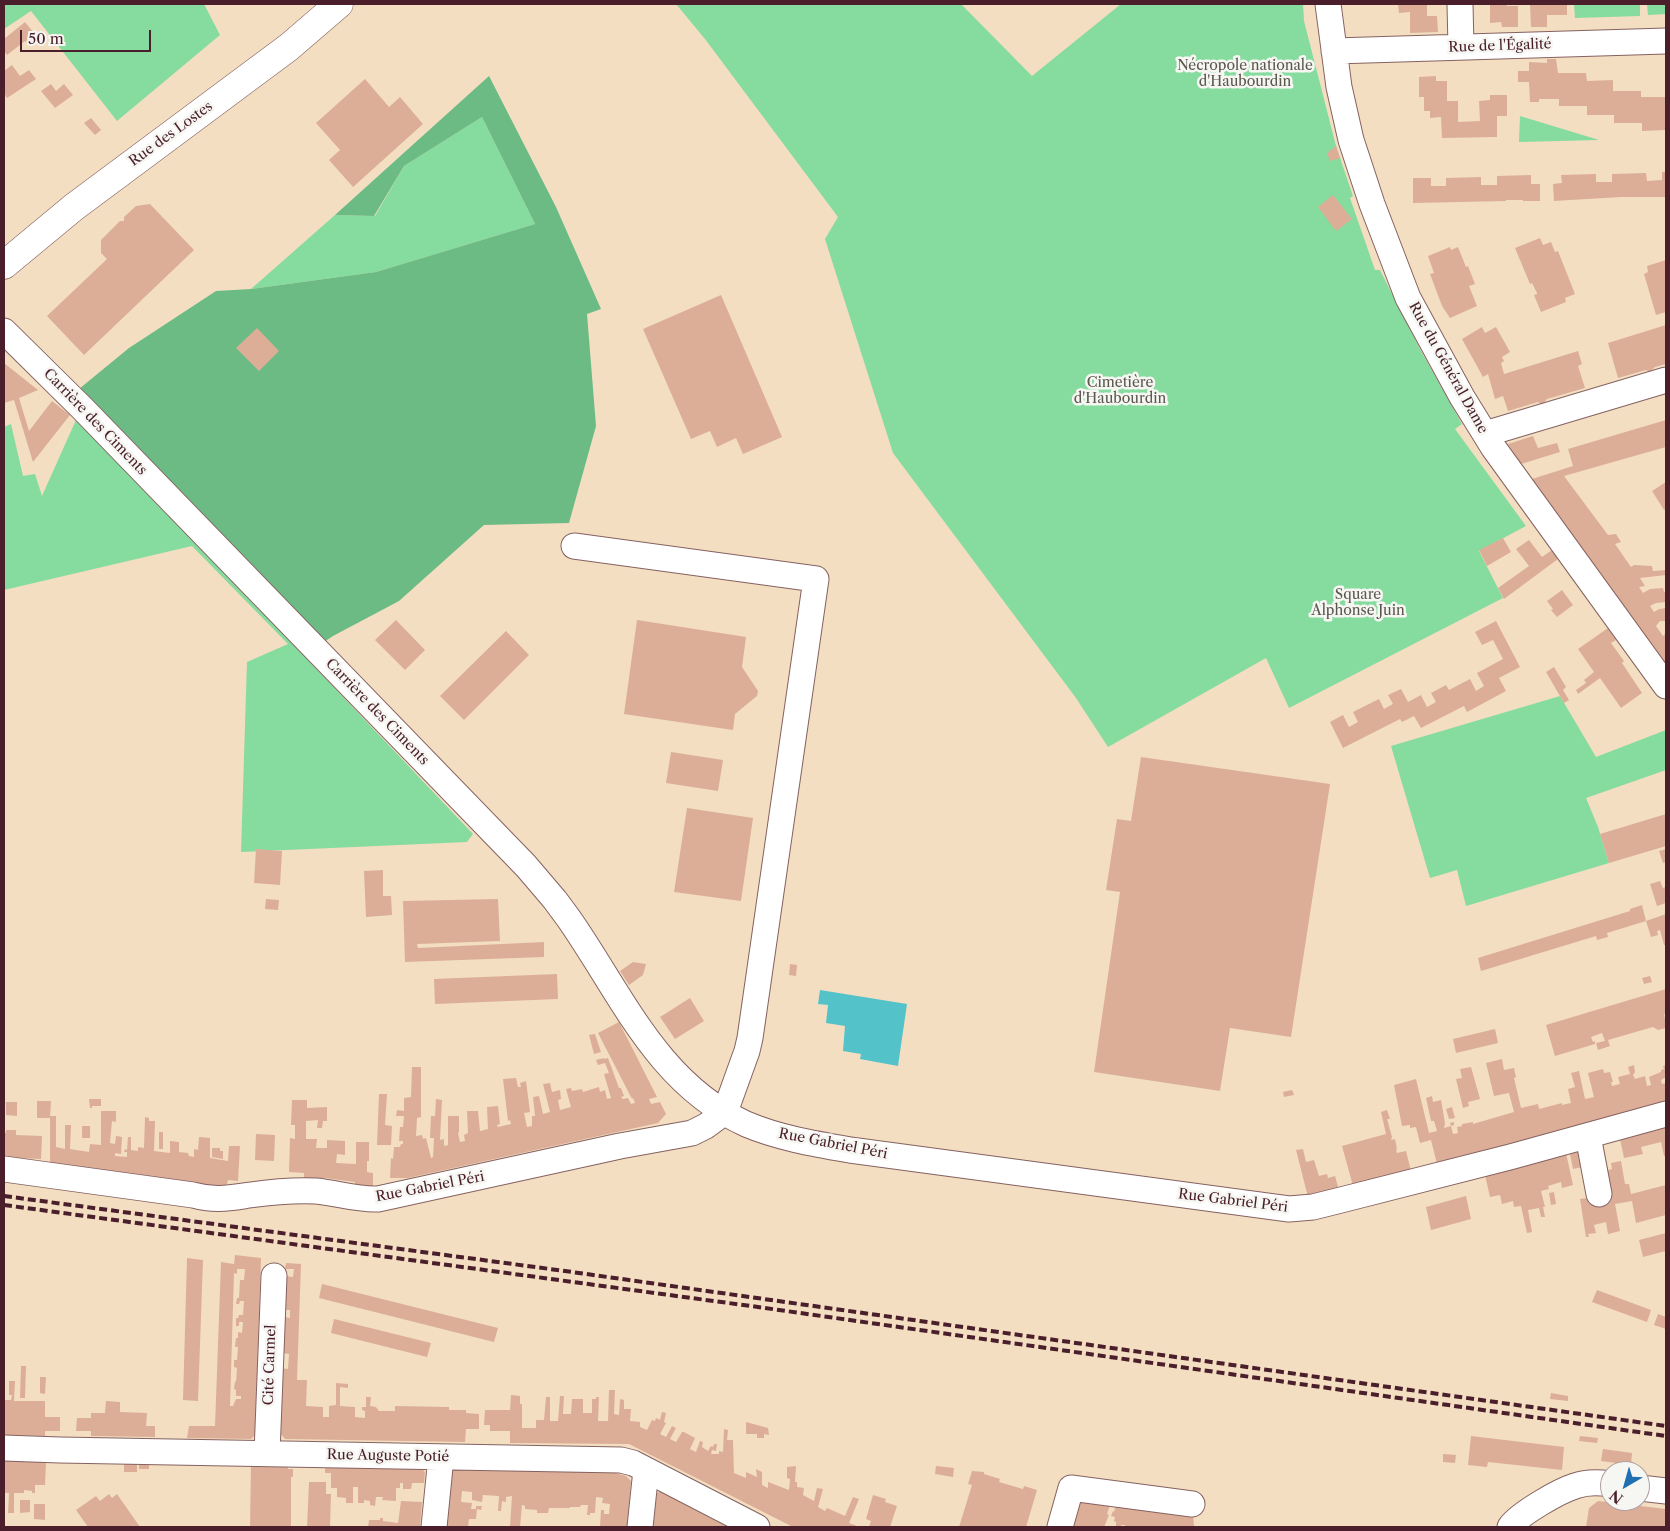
<!DOCTYPE html>
<html>
<head>
<meta charset="utf-8">
<style>
	body { margin:0 }
	#map { position:relative; width:1670px; height:1531px; overflow:hidden; background:#f3dec2; font-family:"Libre Caslon Text",serif }
	canvas { display:block }
	.frame { position:absolute; inset:0; border:5px solid #4a1f2b; pointer-events:none }
	.north { position:absolute; left:1600px; top:1461px; width:50px; height:50px; box-sizing:border-box; background:#f6f6f2; border:1px solid #b1a0a2; border-radius:50%; rotate:218deg; font-size:14px; font-weight:700; line-height:20px; text-align:center; color:#4a1f2b }
	.north::after { content:''; display:block; margin:auto; width:18px; height:22px; background:#1f6fb2; clip-path:polygon(50% 0,100% 100%,50% 72%,0 100%) }
	.scale { position:absolute; left:20px; top:30px; width:131px; height:22px; box-sizing:border-box; border:2px solid #4a1f2b; border-top:0; padding-left:6px; font-size:15px; line-height:18px; white-space:nowrap; color:#4a1f2b; -webkit-text-stroke:4px #f6f6f2; paint-order:stroke }
</style>
</head>
<body>
<div id="map">
<canvas width="1670" height="1531"></canvas>
<div class="frame"></div>
<div class="north">N</div>
<div class="scale">50 m</div>
</div>
<script>
const g = document.querySelector('canvas').getContext('2d');
g.lineJoin = 'round';
function fill(path, color) {
  g.fillStyle = color;
  g.fill(path, 'evenodd');
}
function trace(path, color, width, dash) {
  g.strokeStyle = color;
  g.lineWidth = width;
  g.lineCap = dash ? 'butt' : 'round';
  g.setLineDash(dash || []);
  g.stroke(path);
}
function drawText(font, color, halo, rows, align = 'center') {
  g.font = font + ' "Libre Caslon Text",serif';
  g.lineWidth = 5;
  g.setLineDash([]);
  g.textBaseline = 'middle';
  g.strokeStyle = halo;
  g.fillStyle = color;
  for (const [text, x, y, turn = 0] of rows) {
    g.save();
    g.translate(x, y);
    g.rotate((+turn || 0) * Math.PI / 180);
    g.textAlign = isNaN(turn) ? turn : align;
    if (halo) g.strokeText(text, 0, 0);
    g.fillText(text, 0, 0);
    g.restore();
  }
}
const green = new Path2D(`
	M4 4H204L220 35 117 121 31 11 4 29Z
	M676 4H961L1032 76 1121 4H1303L1304 21 1336 146 1353 196 1350 198 1375 270H1380L1421 351 1462 424 1455 429 1526 526 1479 551 1503 598 1289 708 1266 658 1108 747 1076 698 893 453 825 239 838 217 705 39Z
	M1574 4H1640V16L1575 18Z
	M1647 4H1666V14L1648 15Z
	M1520 116 1599 140 1519 142Z
	M482 117 535 224 376 272 251 289 335 215 375 216 404 166Z
	M76 420 118 429 282 596 324 642 307 659 473 834 467 842 241 852 247 662 288 644 192 546 4 590V427L11 424 23 476 35 474 42 496Z
	M1560 696 1596 757 1666 730V770L1586 798 1598 827 1609 863 1466 906 1457 870 1430 878 1391 746Z`);
const forest = new Path2D(`
	M489 76 556 207 601 309 587 314 596 426 569 523 484 525 399 601 333 636 324 642 282 596 79 389 129 348 216 291 251 289 376 272 535 224 482 117 404 166 374 216 335 215Z`);
const water = new Path2D(`
	M820 990 907 1004 898 1066 860 1059 861 1054 843 1051 845 1026 826 1023 828 1005 818 1004Z`);
const building = new Path2D(`
	M1398 4H1427V16H1437L1438 32 1410 33V12L1399 13Z
	M1490 4H1507V6H1518V27H1502L1501 22 1490 23Z
	M1530 4H1567V15H1547V27H1531Z
	M25 22 36 36 27 43 25 41 7 55 4 51V39Z
	M1547 59H1556L1558 73H1586L1587 81 1613 80V91H1641V97H1666V130L1642 131V123H1614V115H1587V106H1559V99H1539V102H1530L1529 82H1518V71H1529V62L1547 63Z
	M12 65 20 76 29 70 36 79 7 98 4 93V71Z
	M1436 76V81H1447V101H1458V122L1480 121 1479 101 1490 100V95H1507V116H1497V137L1442 138 1441 117 1430 118V111H1424V97H1419V77Z
	M365 79 389 107 400 97 423 124 353 187 329 160 340 150 316 123Z
	M51 84 56 91 64 84 73 95 55 108 41 91Z
	M91 118 101 130 95 135 84 123Z
	M1336 146 1340 158 1330 161 1327 153Z
	M1662 172H1666V197H1621L1554 201 1553 184 1562 183 1561 175 1596 174V182H1612V174L1646 173 1647 181 1662 180Z
	M1531 175V184H1540V201H1523V200H1506V201L1413 203V178H1431V186H1446V178L1481 177V185H1497V176Z
	M1333 195 1352 219 1336 231 1318 207Z
	M150 204 194 250 84 355 47 316 107 259 101 253V240L120 221H124V217L136 206Z
	M1540 238 1543 245 1551 242 1555 252 1558 251 1575 294 1565 298 1566 302 1541 312 1534 295 1537 294V293L1532 283 1530 284 1515 248Z
	M1450 247 1451 250 1458 247 1466 267 1468 266 1475 284 1469 286 1477 306 1450 318 1442 306 1430 274 1434 273 1428 256Z
	M1666 260V312L1656 315 1644 274 1648 272 1647 266Z
	M721 295 782 437 743 454 736 438 717 447 710 431 691 439 643 329Z
	M1666 325V364L1655 367 1650 372 1646 370 1618 378 1608 343Z
	M1482 327 1485 333 1496 327 1510 352 1502 357 1504 361 1501 363 1504 374 1578 351 1582 364 1578 366 1585 388 1547 399 1542 405 1538 402 1508 411 1503 396 1495 399 1488 374 1483 377 1462 339Z
	M257 328 279 351 259 371 236 348Z
	M4 363 38 390 19 398 29 431 52 401 70 415 33 462 14 400 4 403Z
	M1666 420V447L1564 476 1608 535 1616 534 1621 542 1615 544 1631 567 1634 565 1652 566 1653 571 1666 570V575L1640 578 1645 586 1639 587 1643 593 1650 589 1663 588 1664 592H1666V602L1656 603 1650 606 1654 612 1659 609 1666 608V621H1660L1656 626 1663 636 1666 633V665L1532 479 1573 466 1568 449Z
	M1533 436 1538 448 1557 443 1560 452 1521 464 1508 444Z
	M1666 482V509L1664 510 1652 491Z
	M1503 538 1511 552 1487 566 1479 550Z
	M1529 540 1542 557 1552 550 1558 559 1504 599 1498 588 1529 566 1516 549Z
	M1562 590 1573 605 1557 617 1551 610 1553 609 1547 601Z
	M396 620 425 650 405 670 375 640Z
	M637 620 746 637 742 667 758 691 757 696 735 714 733 730 624 714Z
	M1496 621 1520 667 1499 678 1506 691 1467 712 1464 706 1421 728 1414 716 1402 722 1400 719 1343 748 1330 722 1343 715 1349 727 1358 722 1353 712 1379 699 1384 709 1393 704 1388 695 1401 689 1408 702 1421 695 1427 707 1436 702 1431 693 1446 685 1449 690 1470 679 1476 691 1484 686 1477 673 1503 659 1493 640 1482 645 1475 632Z
	M1608 628 1616 640 1611 643 1624 661 1622 663 1642 693 1621 708 1600 678 1578 694 1576 690 1586 683 1584 680 1594 672 1578 649Z
	M506 631 529 655 464 720 440 696Z
	M1554 667 1566 687 1563 690 1569 700 1564 703 1546 672Z
	M671 752 723 760 718 791 666 783Z
	M1141 757 1330 784 1291 1037 1230 1028 1220 1091 1094 1072 1120 892 1106 890 1117 819 1131 821Z
	M687 808 753 818 741 901 674 892Z
	M1666 814V846L1609 863 1600 834Z
	M256 849 282 851 280 885 254 883Z
	M1666 849V862L1663 863 1659 851Z
	M383 870V896H391L392 915 366 917 364 871Z
	M1660 881 1663 888 1666 887V903L1657 906 1650 884Z
	M266 899 279 900 278 910 265 909Z
	M498 899 500 941 417 944 418 948 544 942V957L405 962 403 901Z
	M1642 905 1646 921 1607 933 1608 937 1597 940 1596 936 1481 971 1478 958 1630 911V909Z
	M1666 914V945H1664L1660 930 1657 931 1658 935 1651 937 1646 921Z
	M633 962 646 964 643 975 629 985 620 971Z
	M790 964 797 965 796 976 789 975Z
	M557 974 558 999 435 1004 434 979Z
	M1650 976 1652 982 1644 984 1642 978Z
	M1666 989V1014H1664L1665 1019 1666 1018V1028L1658 1030 1653 1027 1608 1040 1610 1046 1598 1050 1596 1043 1605 1041 1602 1033 1591 1037 1593 1042 1595 1041V1044L1555 1056 1546 1025Z
	M690 998 704 1021 675 1039 660 1017Z
	M619 1022 657 1097 649 1099 651 1104 660 1102 666 1114 658 1123 408 1178H390L391 1158 393 1159 394 1147H400L401 1144H403V1141H399L400 1127H403L404 1116H396L397 1110 404 1111V1098L411 1097 412 1067H421V1117L417 1118 416 1136 422 1135 423 1139 426 1138 431 1158 433 1157 434 1138H430L431 1116H435L436 1099 442 1100 440 1140 444 1139V1146L448 1145V1116H459V1132L458 1133 460 1142 465 1141 464 1135 468 1133 467 1111H478L480 1131 488 1129 487 1107 498 1106 500 1124 497 1125 498 1127 511 1124 510 1120 508 1121 503 1079 516 1078 518 1087H521L520 1083 526 1081 530 1112 524 1113 527 1127 532 1126V1116H535L533 1097 539 1096 543 1114 550 1112 543 1084 550 1083 552 1092 560 1090 561 1099 558 1100 560 1110 571 1107 566 1089 571 1088 572 1091 582 1089 583 1092 599 1087 600 1092 605 1090 607 1099 611 1098 604 1074 609 1073 605 1063 598 1065 596 1060 604 1058V1059L608 1058 619 1088H621L624 1096 621 1097 623 1099 628 1098 631 1104 635 1103 633 1098 632 1099 631 1097 598 1033Z
	M1495 1029 1498 1043 1456 1053 1453 1039Z
	M595 1034 601 1052 594 1054 589 1035Z
	M1502 1059 1504 1070 1514 1068 1516 1077 1514 1078 1521 1108 1538 1104 1539 1109 1562 1103V1105L1571 1103 1568 1089 1575 1087 1571 1073 1579 1071 1585 1099 1594 1097 1588 1073 1603 1069 1604 1073 1610 1072 1613 1082H1611L1612 1086 1620 1084 1618 1077 1630 1074 1628 1067 1634 1065 1635 1072 1633 1075 1635 1079 1645 1076 1647 1086 1651 1085 1649 1077 1661 1072V1070L1664 1069 1663 1066 1666 1065V1077L1661 1080 1662 1084 1666 1083V1102L1437 1164 1431 1140 1420 1143 1416 1127 1410 1128V1125L1402 1126 1394 1085 1416 1079 1429 1133 1437 1131 1434 1121H1431L1426 1098 1432 1096 1433 1102 1441 1100 1445 1123 1444 1128 1451 1126 1450 1123 1454 1122V1125L1451 1126 1453 1134 1458 1133 1457 1127 1462 1126V1124L1473 1122V1124L1514 1112 1509 1093 1494 1096 1486 1063Z
	M1471 1067 1480 1099 1468 1102 1469 1106 1463 1108 1456 1079 1462 1078 1460 1069Z
	M1292 1090 1294 1095 1284 1097 1283 1092Z
	M379 1094H387L385 1125 392 1126 391 1145H377Z
	M89 1099H101V1106H92V1108H90Z
	M292 1100H307V1108L327 1107V1121H323L322 1128H317L318 1120 306 1121V1139H317L316 1148H327V1140L345 1141V1155L337 1154 336 1163 356 1164V1142H369V1161H367V1172L373 1173V1191H355V1182L325 1178H304V1173L289 1172 290 1138 295 1139V1125H291Z
	M37 1101H51L50 1118H37Z
	M6 1102H17V1116L6 1115Z
	M1452 1107 1455 1118 1449 1119 1446 1109Z
	M1387 1110 1390 1119H1387L1392 1137 1391 1140 1395 1139 1397 1149 1396 1150 1397 1153 1406 1151 1411 1171 1353 1186 1342 1146 1386 1134 1381 1112Z
	M101 1111H116V1122L112 1121 110 1143 115 1144 116 1136 122 1137 121 1154 115 1153V1156L127 1157V1152H124L125 1149 127 1150 128 1137H131V1150L138 1151V1147L144 1148 145 1117 149 1118V1121H155L154 1151 170 1153V1141L179 1142V1152L188 1153 189 1156 194 1157V1149L198 1150 199 1137 210 1138V1158L228 1161 229 1146H240L238 1181 228 1180 227 1184 215 1190 50 1168V1116H56V1147L65 1149V1125H71L70 1149 89 1152 90 1144 101 1145Z
	M82 1126H90V1138H82Z
	M1666 1126V1156H1664L1661 1142 1641 1147 1643 1154 1624 1158 1620 1139Z
	M6 1130H16V1135L42 1136 41 1159 16 1158 4 1162V1132L6 1133Z
	M159 1132H163V1149H159Z
	M256 1134 275 1135 274 1161 255 1160Z
	M1603 1143 1608 1170 1612 1169 1611 1163 1621 1161 1625 1184H1629L1631 1194 1666 1185V1215L1636 1223 1632 1201 1615 1204 1620 1231 1608 1234 1606 1222 1594 1225 1596 1233 1588 1234 1589 1237H1586L1580 1199 1601 1196 1592 1146Z
	M212 1148H220V1151H223V1159L212 1157Z
	M1303 1149 1306 1162 1314 1160 1319 1176 1327 1174 1328 1178 1335 1176 1339 1190 1308 1197 1296 1150Z
	M1589 1149 1592 1165 1573 1169 1570 1154Z
	M1566 1153 1573 1185 1562 1188 1561 1182 1548 1186 1549 1189 1541 1191 1545 1207H1543L1545 1217H1541L1539 1208 1528 1210 1532 1232 1527 1233 1521 1206 1514 1207 1513 1201 1502 1204 1500 1195 1490 1197 1485 1175Z
	M1554 1192 1556 1204 1551 1205 1549 1193Z
	M1466 1196 1471 1219 1431 1230 1426 1207Z
	M1666 1233V1251L1643 1257 1639 1240Z
	M235 1255 261 1258 255 1435 251 1439 187 1438 189 1426H215L221 1262 234 1264ZM237 1269H245L244 1280H240L239 1298H237L236 1304H239L240 1301H244L243 1315H239L238 1318H236V1326H239V1322H243L242 1333 238 1332V1338H236L235 1347H238L237 1360H234V1367L237 1368 236 1382 235 1381 234 1389 236 1390V1396H241V1399H236L233 1406H230L234 1273 237 1274Z
	M187 1258 203 1260 198 1401 183 1400Z
	M286 1263 301 1264 297 1380H307L306 1406 323 1407V1417H329V1406L336 1405V1383L348 1384V1388L340 1387V1406L355 1407V1417L365 1418V1411L362 1410V1407H366V1397H371L370 1406 376 1407 379 1411H395V1406L449 1407V1410H466V1413L479 1414V1429H466L465 1442 285 1439 279 1432 281 1368 288 1369 289 1354 282 1353 284 1317 290 1318V1310H284L285 1276 293 1277 294 1269H285Z
	M322 1284 498 1328 494 1342 319 1298Z
	M1597 1290 1651 1310 1647 1322 1592 1302Z
	M1658 1314 1666 1317V1329L1654 1325Z
	M334 1319 431 1343 427 1357 331 1333Z
	M21 1366H26L25 1398H20Z
	M40 1377H46L45 1394 40 1393Z
	M9 1381H15L14 1401H45V1417H60V1431H45V1436L4 1435V1400H11L12 1395H9Z
	M609 1390H615L614 1414 619 1415 620 1399 624 1400V1409H631L630 1421 640 1422V1427L647 1430 652 1420 655 1421 656 1418 660 1420 662 1412 666 1413 664 1422 666 1423 660 1434 666 1437 672 1426 676 1428 670 1439 676 1442 682 1432H684L695 1438 690 1449 696 1452 700 1441 703 1442 702 1447 708 1451 711 1446 713 1447 714 1444H717L716 1451 712 1450 711 1454H719V1451L723 1452 724 1429 728 1430 727 1440H733L734 1473 746 1478V1472L757 1477 756 1469 762 1472V1485L768 1488V1482L789 1490 790 1479 787 1478V1467L796 1466 795 1482H797V1487L804 1488 803 1495 814 1501 817 1488 823 1489 818 1507 825 1511 827 1508 845 1516 853 1497 859 1499 849 1523 860 1527H793L629 1444 510 1443V1431H490V1425H484L485 1410H510L511 1395 520 1396V1404H522V1428H536V1420H544L546 1397H550V1421H558L560 1396H564L563 1414H571L572 1399H583V1413H592V1399H596V1397H599L598 1421H608Z
	M1551 1393 1568 1396V1401L1550 1399Z
	M106 1401 120 1402V1412L147 1413 146 1426H155V1437L91 1436V1431H76L77 1418H91V1413H105Z
	M746 1422 768 1428 769 1435 764 1434V1438H757V1434H746Z
	M1471 1436 1564 1447 1562 1470 1488 1462 1487 1467 1468 1465Z
	M1580 1436 1598 1438 1597 1443 1579 1441Z
	M1603 1449 1632 1453 1631 1465 1601 1461Z
	M1443 1454 1456 1455 1455 1463 1443 1462Z
	M4 1460 46 1461 45 1485H35V1493H32V1491L24 1490V1493H14V1513H8L9 1493H4Z
	M124 1462 137 1463V1472H124Z
	M139 1463H149V1469H139Z
	M251 1465H288V1469H293V1477H291V1527H250Z
	M325 1466 421 1468 425 1472 424 1483H412L411 1489H403V1483H400V1488H396V1501L382 1500 383 1497H376L375 1506 370 1505V1501L364 1500V1503H358V1487H353V1503H346V1498L337 1497V1488H331V1473H325Z
	M936 1466 954 1468 953 1477 935 1474Z
	M454 1467 605 1470 626 1476 631 1481 627 1527H600L601 1510H604V1514H609L610 1504 602 1503 603 1498 596 1497 595 1513H590V1515H587L588 1505H581L580 1507H570V1508H549L548 1513H537V1510L525 1509V1506L522 1505 520 1527H510L512 1496 506 1497V1502L502 1501 501 1511H498L499 1496 483 1495 482 1502 472 1500V1492L462 1491 461 1502 472 1503 471 1509H476V1506H482L481 1510 477 1509 476 1519H469L468 1527H445L450 1471Z
	M972 1471 984 1472V1474L1000 1479 999 1482 1023 1489 1024 1486 1037 1490 1026 1527H959L972 1485 968 1484Z
	M309 1482H326V1494H331L330 1527H307Z
	M662 1490 735 1527H653L657 1493Z
	M109 1494 112 1498 117 1494 140 1527H88L76 1510 96 1496 100 1501Z
	M873 1495 886 1499 885 1502 897 1506 890 1527H869L871 1521 866 1519Z
	M1083 1495 1112 1499 1107 1514 1109 1515 1104 1527H1073Z
	M20 1500H30V1512L20 1513Z
	M1117 1500 1193 1511 1194 1527H1125V1525H1121V1527H1116V1522L1114 1521 1115 1517 1111 1516 1113 1511 1114 1512Z
	M401 1501 422 1502 420 1527H368L369 1520H380V1518H383V1521L398 1523Z
	M1598 1501 1666 1509V1527H1586L1589 1508Z
	M34 1504H45V1520L34 1519Z`);
const minor = new Path2D(`
	M1328 4 1339 87 1351 140 1372 204 1408 298 1462 397 1493 447 1666 686
	M1460 4 1461 47
	M1334 51 1666 41
	M4 331 83 409 526 866 555 900 569 919C622 995 657 1083 746 1124 779 1138 815 1144 850 1150L1289 1209 1313 1207 1341 1200 1510 1157 1666 1114
	M1485 434 1666 380
	M574 546 816 579 750 1038 747 1051 725 1112
	M1588 1136 1599 1194
	M4 1169 193 1195C215 1201 229 1198 250 1195 272 1192 295 1190 316 1191 337 1193 357 1200 378 1199L620 1146 692 1133 706 1126 725 1112
	M4 1448 60 1450 621 1460 633 1463 757 1527
	M267 1453 274 1276
	M1640 1488 1666 1491
	M434 1527 441 1457
	M640 1527 646 1470
	M1060 1527 1071 1488 1192 1504
	M1510 1527C1519 1514 1559 1491 1575 1486 1586 1482 1598 1482 1610 1484`);
const major = new Path2D(`
	M4 265 74 207 289 47 339 4`);
const rail = new Path2D(`
	M4 1196 565 1271 1666 1426
	M4 1205 758 1307 1666 1436`);
const streetNames = [
	["Rue de l'Égalité",1500,46,-2],
	["Rue des Lostes",171,134,-36],
	["Rue du Général Dame",1448,368,61],
	["Carrière des Ciments",95,422,46],
	["Carrière des Ciments",377,712,46],
	["Rue Gabriel Péri",833,1144,11],
	["Rue Gabriel Péri",430,1187,-11],
	["Rue Gabriel Péri",1233,1201,7],
	["Cité Carmel",270,1365,-88],
	["Rue Auguste Potié",388,1456,1]
];
const parkNames = [
	["Nécropole nationale",1245,66],
	["d'Haubourdin",1245,82],
	["Cimetière",1120,383],
	["d'Haubourdin",1120,399],
	["Square",1358,595],
	["Alphonse Juin",1358,611]
];
fill(green, '#86db9e');
fill(forest, '#6cbb85');
fill(water, '#54c2c9');
fill(building, '#dcae98');
trace(minor, '#856260', 27);
trace(major, '#856260', 29);
trace(minor, '#fff', 25);
trace(major, '#fff', 28);
trace(rail, '#4a1f2b', 4, [8, 4]);
drawText('14px', '#4a1f2b', '#f6f6f2', streetNames);
drawText('14px', '#5c574e', '#f6f6f2', parkNames);
</script>
</body>
</html>
